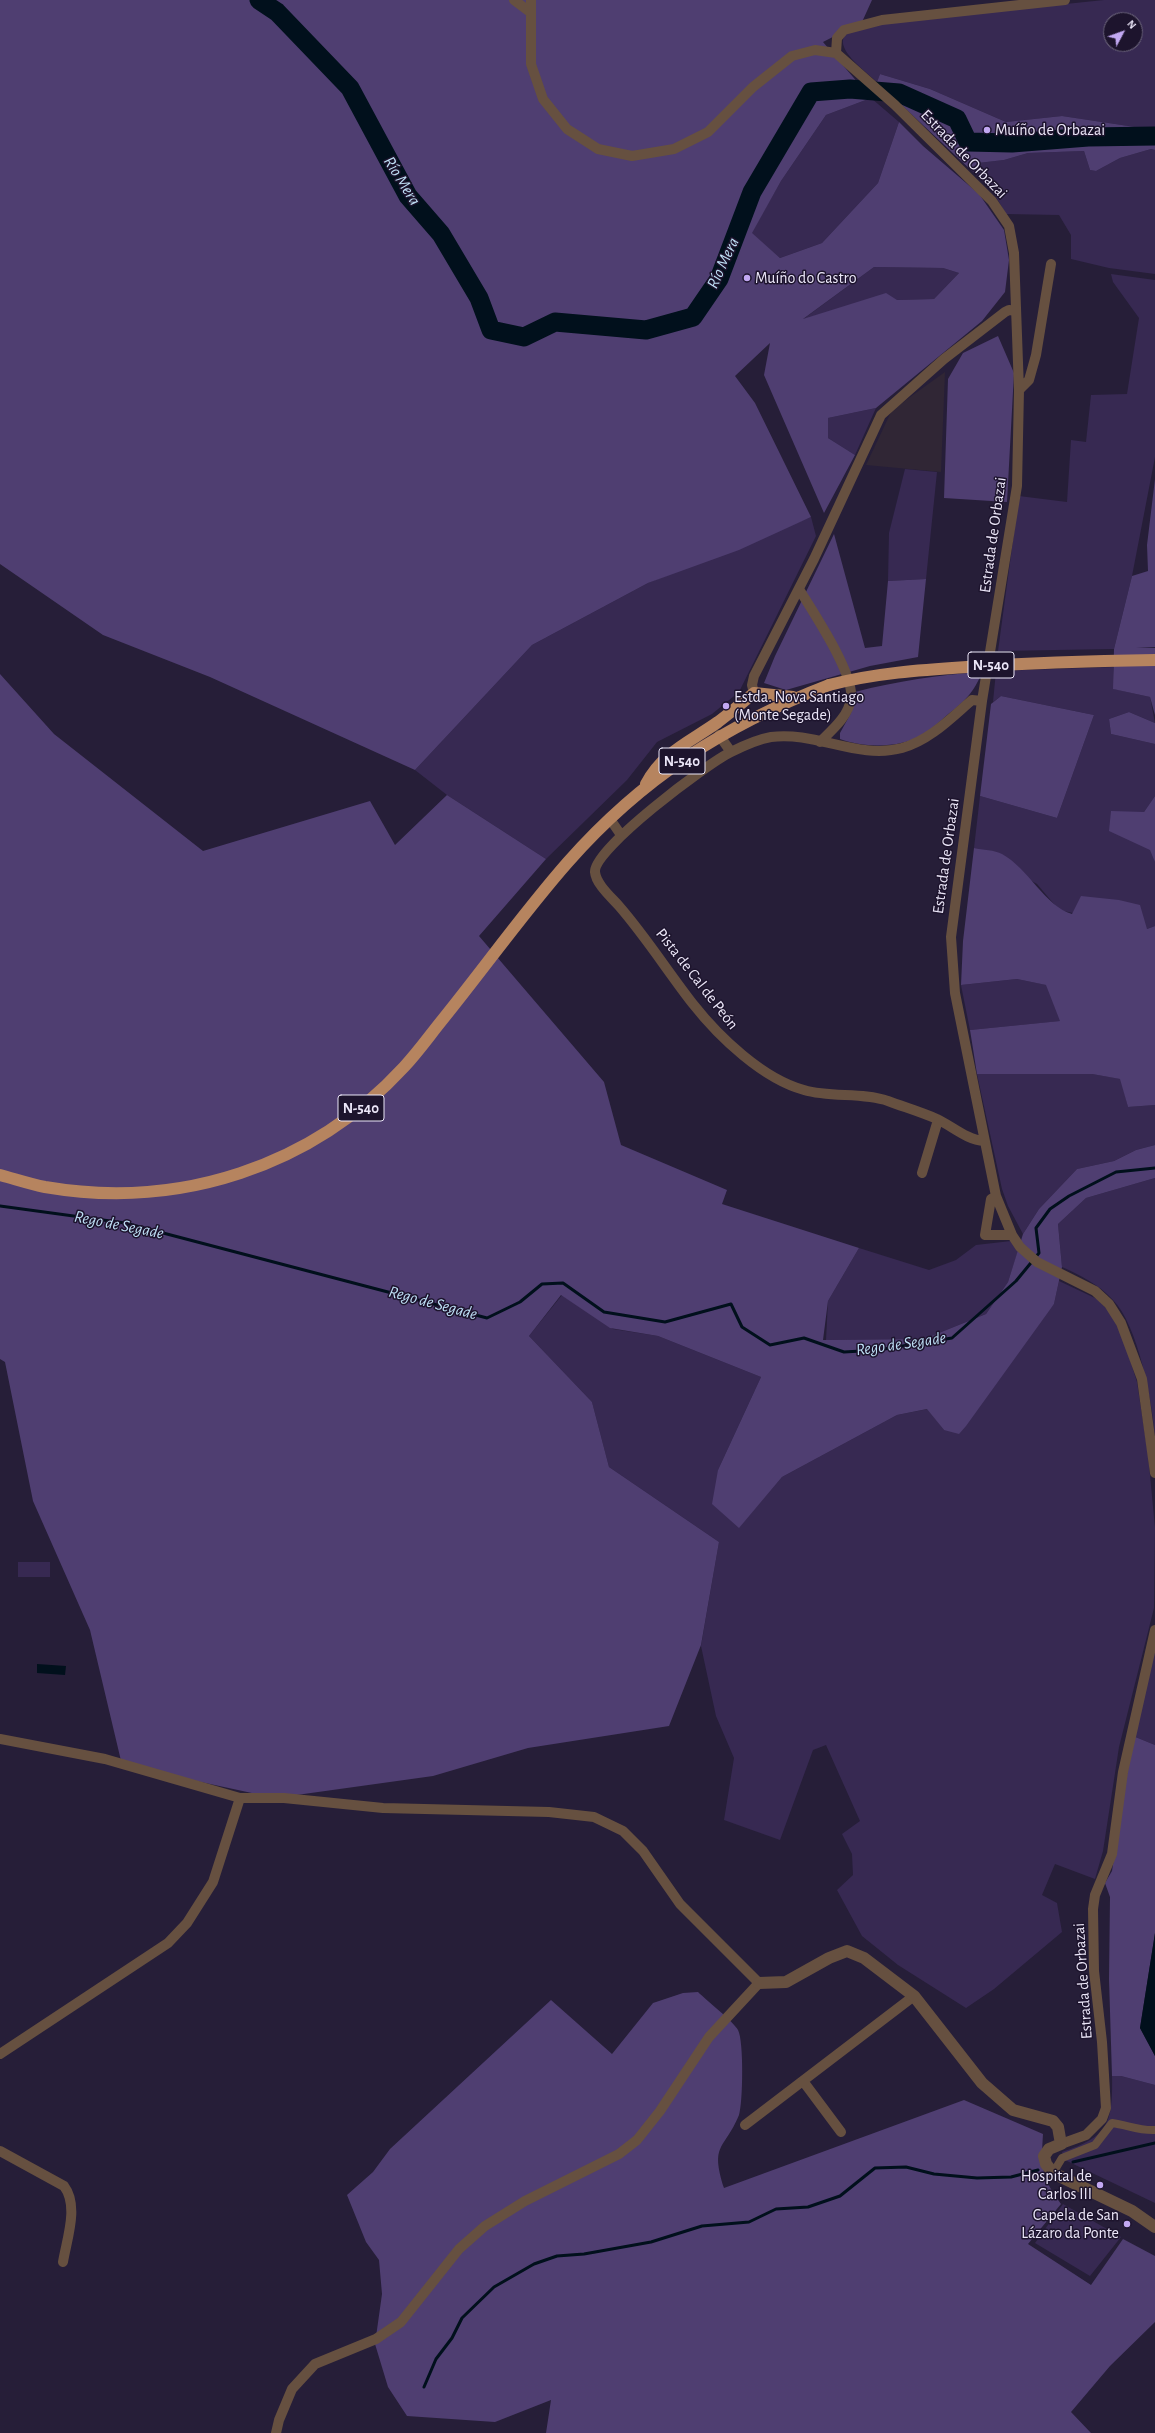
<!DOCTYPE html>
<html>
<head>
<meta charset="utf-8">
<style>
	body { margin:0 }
	#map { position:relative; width:1155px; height:2433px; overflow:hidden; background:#261e38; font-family:"Alegreya Sans",sans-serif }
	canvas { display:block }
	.north { position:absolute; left:1103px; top:12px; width:40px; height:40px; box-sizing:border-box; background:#1d142d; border:1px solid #6f687e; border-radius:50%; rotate:49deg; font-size:11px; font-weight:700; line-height:16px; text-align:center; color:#ebe6f8 }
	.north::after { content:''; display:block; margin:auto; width:14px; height:18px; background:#c2a8f2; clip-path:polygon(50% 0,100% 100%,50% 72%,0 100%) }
</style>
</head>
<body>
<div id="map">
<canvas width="1155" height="2433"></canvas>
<div class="north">N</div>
</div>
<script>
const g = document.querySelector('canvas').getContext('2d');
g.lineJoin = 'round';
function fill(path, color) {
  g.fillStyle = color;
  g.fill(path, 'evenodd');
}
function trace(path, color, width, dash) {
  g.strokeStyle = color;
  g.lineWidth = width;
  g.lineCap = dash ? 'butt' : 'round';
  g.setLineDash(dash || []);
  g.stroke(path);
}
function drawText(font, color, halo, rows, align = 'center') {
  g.font = font + ' "Alegreya Sans",sans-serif';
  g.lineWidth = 3;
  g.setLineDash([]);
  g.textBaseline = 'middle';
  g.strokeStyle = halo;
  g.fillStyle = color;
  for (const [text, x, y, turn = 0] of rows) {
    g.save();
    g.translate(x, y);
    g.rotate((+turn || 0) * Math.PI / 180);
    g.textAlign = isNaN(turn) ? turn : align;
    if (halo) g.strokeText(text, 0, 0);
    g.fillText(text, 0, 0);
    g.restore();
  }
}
const industrial = new Path2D(`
	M945 372 941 472 866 465 892 410Z`);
const green = new Path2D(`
	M1104 0H1155V130L1062 116 1006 122 930 89 880 74 877 82C867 72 828 45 849 32 858 26 873 25 883 23ZM1111 20H1135V44H1111Z
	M871 98 899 122 878 183 822 243 780 258 751 233 781 181 826 115Z
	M1151 149 1155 150V274L1109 268 1071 259V235L1059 215 1006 214 992 190 972 171 978 163 1004 160 1028 153 1084 151 1090 170 1096 171 1120 158Z
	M874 267 943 268 959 273 934 299 897 300 802 320Z
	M1111 274 1155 280V457L1132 576 1114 649 998 651 1019 496 1067 502 1071 440 1086 442 1091 395 1127 394 1139 318 1113 282Z
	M876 408 855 455 828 438V418Z
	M905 469 937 472 926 579 888 581 889 533Z
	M811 517 816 536 739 692 712 714 657 742 627 780 546 859 447 795 415 770 532 645 648 583Z
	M1113 667 1114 689 1150 697 1155 723 1129 712 1109 719 1111 734 1155 744V796L1144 812 1155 862V926L1147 929 1059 910 1037 884 974 848 980 796 1057 818 1094 715 1001 696 993 702 996 671Z
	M1017 979 1047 985 1061 1021 970 1030 961 985Z
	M977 1074H1092L1121 1079 1128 1107 1155 1105V1145L1136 1150 1114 1161 1077 1169 1039 1209 1023 1234 1008 1206 1002 1189Z
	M1155 1178V1436C1152 1401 1138 1325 1113 1300 1098 1284 1082 1276 1062 1267L1058 1224 1086 1198Z
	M1011 1241 1018 1251 1008 1282 986 1314 924 1339 826 1340 828 1301 859 1248 929 1270 956 1260 976 1245Z
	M1059 1281 1097 1299 1112 1314 1124 1341 1137 1382 1148 1454 1155 1528 1154 1608 1119 1747 1103 1851 1095 1879 1055 1864 1042 1895 1057 1903 1062 1932 994 1989 966 2008 898 1965 862 1936 837 1890 853 1875 852 1854 842 1834 860 1821 826 1745 813 1750 780 1840 724 1820 734 1758 716 1716 701 1646 719 1542 609 1467 592 1402 529 1336 562 1295 613 1329 658 1336 761 1377 718 1470 739 1527 782 1477 897 1415 928 1409 944 1430 1054 1304Z
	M18 1562H50V1577H18Z
	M1155 1650V1745L1133 1736Z
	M1112 2076H1121L1155 2085V2203L1065 2160 1062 2152C1108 2137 1113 2124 1112 2076Z
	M1063 2204 1121 2237 1090 2276 1035 2243Z`);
const forest = new Path2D(`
	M0 0H872L862 22 823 42 871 98 826 115 781 181 752 233 780 258 822 243 878 183 899 122 923 146 979 194 1004 230 1009 260 1005 292 982 321 876 408 828 418V438L855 455 824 513 764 375 770 343 735 376 755 403 811 517 739 550 648 583 532 645 415 770 210 677 103 635 0 564ZM874 267 943 268 959 273 934 299 897 300 886 293 803 319Z
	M880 74 930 89 1006 122 1062 116 1155 130V150L1151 149 1120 158 1096 171 1090 170 1084 151 1028 153 1004 160 978 163 972 171 877 82Z
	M998 336 1014 373 1007 502 944 498 948 379 963 353Z
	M1155 479V647L1136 648H1155V715L1150 697 1113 689 1114 649 1132 576 1148 571 1147 545Z
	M834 534 865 648 882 646 888 581 926 579 918 657 870 666 786 690 764 683 775 656Z
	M982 672C974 693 963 703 946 716 938 723 930 731 921 736 899 748 864 748 840 739V733L851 713 855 692C897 681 938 675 982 672Z
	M0 674 54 734 203 851 370 801 395 845 447 795 546 859 479 936 604 1082 621 1145 727 1190 722 1204 859 1248 828 1301 823 1340 924 1339 986 1314 1008 1282 1023 1234 1039 1209 1077 1169 1114 1161 1136 1150 1155 1145V1178L1086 1198 1058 1224 1062 1267 1054 1304 966 1426 959 1434 944 1430 927 1409 897 1415 782 1477 739 1528 712 1504 718 1470 761 1377 658 1336 610 1328 561 1295 529 1336 592 1402 609 1467 719 1542 701 1645 669 1726 528 1748 433 1776 275 1798 122 1765 90 1630 33 1501 5 1362 0 1359Z
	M1001 696 1094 715 1057 818 980 796 991 704Z
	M1129 712 1155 723V744L1111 734 1109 719Z
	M1155 796V862L1150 850 1109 831 1111 811 1144 812Z
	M974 848C982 850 995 850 1002 854 1028 868 1046 907 1072 914L1081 896 1119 900 1140 905 1147 929 1155 926V1105L1128 1107 1120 1079 1092 1074H977L970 1030 1060 1021 1046 985 1017 979 961 985 963 941Z
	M1133 1736 1155 1745V1933L1140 2028 1155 2056V2085L1121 2076H1112L1109 1979 1110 1897 1105 1883 1112 1871Z
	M698 1992C706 2000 734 2022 738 2030 744 2041 743 2103 739 2115 724 2151 710 2143 724 2188L964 2100 1043 2134C1041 2166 1041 2177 1061 2204L1028 2244 1091 2285 1123 2239 1155 2256V2322L1110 2366 1071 2412 1091 2433H546L551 2400 495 2422 407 2416 388 2387 375 2344 382 2294 379 2260 366 2242 347 2195 373 2172 390 2149 551 2000 612 2054 653 2003 683 1993Z`);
const water = new Path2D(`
	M37 1664 66 1666 65 1675 37 1673Z
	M1155 1933V2056L1140 2028Z`);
const stream = new Path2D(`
	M0 1206 125 1223 487 1318 520 1302 542 1284 563 1283 604 1312 665 1322 731 1304 742 1327 770 1345 804 1338 844 1352 878 1350 952 1338 1016 1281 1039 1253 1036 1228 1050 1209 1069 1196 1116 1172 1155 1168
	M1073 2162 1155 2143
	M424 2387 436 2359 452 2338 462 2318 494 2287 534 2264 557 2256 584 2254 651 2242 702 2226 749 2222 776 2209 808 2207 840 2196 875 2168 906 2167 934 2174 977 2178 1011 2177 1038 2170`);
const river = new Path2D(`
	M259 0 277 12 350 88 408 196 441 234 479 298 491 330 524 337 555 322 646 330 693 317 719 279 752 192 811 92 850 89 899 93 957 119 968 142 1012 143 1088 137 1155 136`);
const pedestrian = new Path2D(`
	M1053 2173 1062 2158 1095 2145 1112 2123C1127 2125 1140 2131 1155 2130`);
const minor = new Path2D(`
	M514 0 530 12
	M531 0V64L543 99 567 129 598 149 632 156 674 149 708 132 753 87 792 56 815 50 836 53 895 105 992 201 1009 226 1014 253 1019 390 1017 486 982 701 951 937 955 993 996 1196 1012 1235 1020 1247 1037 1262 1095 1291 1109 1304 1121 1323 1142 1379 1155 1473
	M836 53 837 38 844 30 882 20 1065 0
	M1019 390 1029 380 1036 355 1051 264
	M799 589C813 612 854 673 851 698 849 716 832 730 820 742
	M754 693 752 685 754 676 814 559 881 415 944 359 1005 312 1009 310 1016 311
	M982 701 972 700C951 718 930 740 902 748 858 760 816 731 771 737 759 739 743 746 731 752 708 763 593 849 595 872 596 884 611 897 619 906 646 937 668 972 693 1004 719 1037 763 1079 804 1090 831 1098 862 1092 888 1101 904 1107 921 1112 937 1119 952 1126 967 1140 984 1141
	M719 735 731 752
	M610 819 621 835
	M922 1173 938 1120
	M996 1196 991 1199 985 1235H1012
	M0 1739 105 1759 240 1798H284L383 1808 549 1812 594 1817 623 1831 643 1851 680 1904 759 1983 709 2037 660 2111 637 2140 619 2154 525 2201 485 2226 459 2249 401 2322 376 2339 315 2364 292 2389 279 2420 276 2433
	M0 2054 168 1943 187 1923 213 1882 240 1798
	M803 2081 841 2132
	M745 2125 914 1996
	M1061 2144 1086 2135 1102 2119 1106 2108 1102 2042 1094 1971 1093 1909 1095 1895 1112 1854 1123 1772 1155 1630
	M0 2151 64 2186C79 2206 67 2238 63 2262`);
const tertiary = new Path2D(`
	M759 1983 786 1982 829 1958 847 1951 864 1958 914 1996 982 2083 1013 2110 1053 2121 1058 2127 1061 2144 1049 2149 1044 2156 1046 2164 1053 2173 1132 2211 1155 2227`);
const trunk = new Path2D(`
	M646 784C663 752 690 742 718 722 730 713 742 703 754 693L793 697
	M0 1175C15 1179 30 1184 45 1187 179 1210 312 1167 404 1067 418 1052 430 1035 443 1019 485 967 524 912 568 862 642 778 725 725 829 685`);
const trunkBridge = new Path2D(`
	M829 685C875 673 921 670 967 667 1030 663 1092 661 1155 660`);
const markers = [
	[987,130,4,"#c2a8f2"],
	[747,278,4,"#c2a8f2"],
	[726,706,4,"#c2a8f2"],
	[1100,2185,4,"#c2a8f2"],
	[1127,2224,4,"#c2a8f2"]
];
const shields = [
	[991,665,46],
	[682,761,46],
	[361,1108,46]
];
const shieldNames = [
	["N-540",991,665],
	["N-540",682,761],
	["N-540",361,1108]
];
const poiNames = [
	["Muíño de Orbazai",995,130],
	["Muíño do Castro",755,278],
	["Estda. Nova Santiago",734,697],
	["(Monte Segade)",734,715],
	["Hospital de",1092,2176,"right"],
	["Carlos III",1092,2194,"right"],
	["Capela de San",1119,2215,"right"],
	["Lázaro da Ponte",1119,2233,"right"]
];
const streetNames = [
	["Estrada de Orbazai",964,154,46],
	["Estrada de Orbazai",993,535,-82],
	["Estrada de Orbazai",946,856,-82],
	["Pista de Cal de Peón",697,979,52],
	["Estrada de Orbazai",1083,1981,-94]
];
const waterNames = [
	["Río Mera",402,181,58],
	["Río Mera",723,263,-65],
	["Rego de Segade",119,1225,11],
	["Rego de Segade",433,1303,15],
	["Rego de Segade",901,1344,-8]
];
fill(industrial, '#302635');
fill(green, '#372952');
fill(forest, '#4f3e71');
fill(water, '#01101c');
trace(stream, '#01101c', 3);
trace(river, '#01101c', 19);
trace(pedestrian, '#665040', 8);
trace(minor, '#665040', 10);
trace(tertiary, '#665040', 12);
trace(trunk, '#b6845f', 12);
trace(trunkBridge, '#b6845f', 12);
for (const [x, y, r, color] of markers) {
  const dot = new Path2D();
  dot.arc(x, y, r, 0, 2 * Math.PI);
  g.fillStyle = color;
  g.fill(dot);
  trace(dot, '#1d142d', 1.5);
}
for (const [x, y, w] of shields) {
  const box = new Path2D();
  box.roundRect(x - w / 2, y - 13, w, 26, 3);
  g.fillStyle = '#1d142d';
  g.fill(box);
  trace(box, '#ebe6f8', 1);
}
drawText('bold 15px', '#ebe6f8', null, shieldNames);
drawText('16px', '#ebe6f8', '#1d142d', poiNames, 'left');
drawText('16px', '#ebe6f8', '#1d142d', streetNames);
drawText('italic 17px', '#bedff5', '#1d142d', waterNames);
</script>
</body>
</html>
